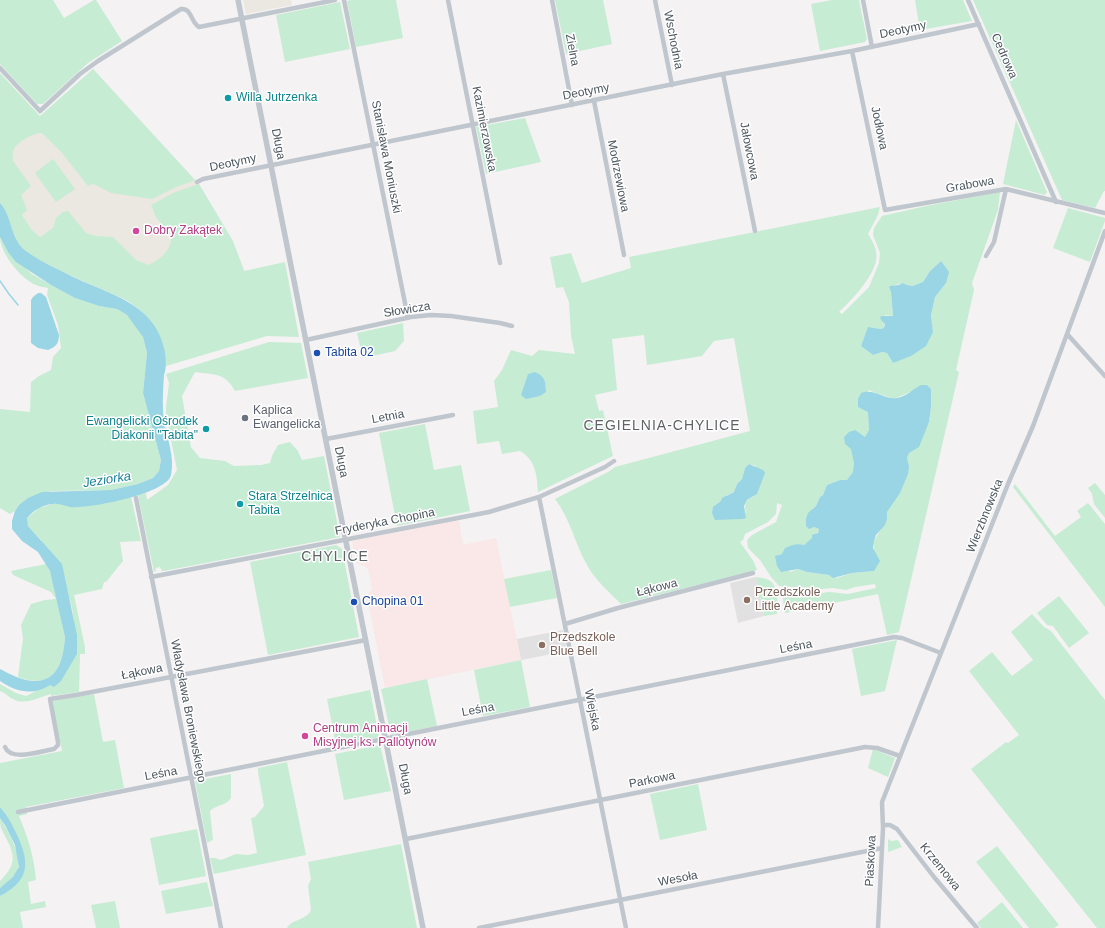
<!DOCTYPE html>
<html>
<head>
<meta charset="utf-8">
<style>
	body { margin:0 }
	canvas { display:block; background:#f4f2f2 }
</style>
</head>
<body>
<canvas width="1105" height="928"></canvas>
<script>
const g = document.querySelector('canvas').getContext('2d');
g.lineJoin = 'round';
function fill(path, color) {
  g.fillStyle = color;
  g.fill(path, 'evenodd');
}
function trace(path, color, width, dash) {
  g.strokeStyle = color;
  g.lineWidth = width;
  g.lineCap = dash ? 'butt' : 'round';
  g.setLineDash(dash || []);
  g.stroke(path);
}
function drawText(font, color, halo, rows, align = 'center') {
  g.font = font + ' Helvetica,sans-serif';
  g.lineWidth = 3;
  g.setLineDash([]);
  g.textBaseline = 'middle';
  g.strokeStyle = halo;
  g.fillStyle = color;
  for (const [text, x, y, turn = 0] of rows) {
    g.save();
    g.translate(x, y);
    g.rotate((+turn || 0) * Math.PI / 180);
    g.textAlign = isNaN(turn) ? turn : align;
    if (halo) g.strokeText(text, 0, 0);
    g.fillText(text, 0, 0);
    g.restore();
  }
}
const commercial = new Path2D(`
	M243 0H291L292 5 246 14Z
	M93 69 199 184 233 242 262 314 40 237 32 230 17 207 0 152Z`);
const education = new Path2D(`
	M756 577 764 616 738 623 730 583Z
	M563 630 567 651 521 660 517 639Z`);
const medical = new Path2D(`
	M459 520 463 545 496 538 521 660 385 688 367 596 372 589 369 572 367 568 362 565 356 563 354 556 356 555 355 549H353L352 541Z`);
const green = new Path2D(`
	M0 0H53L64 18 94 0H96L122 41 88 63 43 104H37L0 64Z
	M351 0H396L403 38 356 47 347 1Z
	M555 0H603L612 44 566 54Z
	M832 0H859L867 39 865 42 820 51 811 4Z
	M915 0H963L972 21 920 30Z
	M973 0H1105V191H1104L1095 208 1062 200Z
	M340 2 350 49 285 62 276 15Z
	M93 69 195 180 174 188 152 199 111 193 96 185 93 184 88 186 62 153 42 133C33 133 16 142 13 151 12 154 13 158 13 161L31 186 21 195 27 210 22 215 32 230 40 237 53 228 56 218 63 212 68 211 86 233 96 236 113 237 136 260 148 265C157 261 163 257 168 249 177 235 163 228 156 217 154 213 153 209 151 205L175 192 199 184 233 241 244 271 285 262 299 337 267 336 166 366C165 343 156 322 137 308 126 298 110 293 97 287 73 277 47 266 26 251 9 238 13 216 0 203V73L40 116Z
	M525 118 541 162 486 174 476 127Z
	M1016 120 1047 192 1045 195 1003 184Z
	M53 159 75 189 56 202 35 173Z
	M1000 192 998 210 972 283 974 290 956 370 959 372 899 632 887 635 878 594 785 613 782 592 795 590 821 593 829 592 848 594 876 588 875 584 855 587 846 590 833 588 822 589 779 586 771 577 760 560 748 548 747 540 752 535 776 522 782 505 777 503 776 514 768 522 745 534 743 540 740 542 754 562 757 570 754 571 621 604C609 592 595 580 587 565 575 544 570 518 555 499L608 472 615 467 750 431 734 338 714 341 702 356 647 365 644 335 612 339 617 390 595 395 599 411 603 410 613 456 538 492C537 476 536 460 520 451L502 454 499 441 477 444 473 411 498 407 494 381 502 370 511 350 532 356 539 350 575 354 571 336 569 302 563 287 556 288 550 257 571 253 582 283 631 268 629 257 880 207 878 215 868 234C871 239 875 245 876 251 881 270 852 300 839 312L842 314 869 287 879 263 880 253 873 235 874 228 882 216 926 206ZM941 261 946 283 935 297 931 315 933 332 893 363 887 353 882 352 873 355 861 346 868 328 880 329 884 328 885 315 893 316 891 292 889 287 902 283 907 285 914 286 923 282 930 271ZM927 385 931 389V407L929 422 915 449 909 453 907 458 909 466 887 512V519L874 541V571L852 573 837 578 829 575 807 572 798 569 790 572 778 555C791 553 815 542 819 529L814 527 812 509 816 506 820 497 823 495 827 485 840 480H847L854 472V463L852 449 845 444 862 435 865 437 869 430 868 390 891 398H896ZM749 464 756 466 758 490C754 502 742 495 746 513L719 504 727 495 734 492 737 484 742 479 745 468Z
	M1068 208 1105 218V221L1090 262 1053 248Z
	M0 237 8 252 32 274 51 285 75 298 99 306 117 309 127 315 134 322 143 337 147 353 143 393 161 460 159 471 153 478 138 484 111 490 51 491 19 505 15 511 10 514 0 508V409L30 412 31 382 39 376 51 370 53 357 61 348 58 325 47 295 48 288C45 287 40 287 36 285 21 279 0 253 0 237Z
	M403 323 404 341 395 351 363 358 357 333Z
	M269 342 301 343 308 378 235 391C225 372 214 375 195 372L182 396 191 447 200 458 225 461 234 466 261 465 270 463 272 456 278 445 290 442 298 451 302 460 324 456 340 537 164 571H162L160 567 156 568 155 572H154L138 495 146 493 147 500 168 485 177 470 166 415V407L169 383 166 374Z
	M425 424 434 470 461 465 470 511 397 526 379 433Z
	M1095 483 1105 495V518L1094 504 1092 494 1088 488Z
	M1015 484 1055 536 1081 517 1077 511 1088 503 1105 524V607L1013 487Z
	M131 497 141 541 120 542 123 561 106 582H104L102 589 74 595 85 647V654H80L79 692 51 696V694C40 697 24 706 13 699 8 697 6 693 0 691V684L16 693 26 696 50 684 54 686 74 621 72 608 70 600 41 540 28 526 27 518 39 508 53 504 61 503 70 507 98 504Z
	M336 545 342 549 359 637 268 655 250 562Z
	M46 564 50 571 54 584 65 637C62 668 54 690 18 677L23 638 21 625 31 604 45 600 56 599 51 592 13 575 11 571Z
	M551 570 557 598 510 607 504 579Z
	M756 577C760 578 765 578 769 580 780 587 777 603 777 614L764 616Z
	M1059 596 1089 633 1069 648 1053 626 1047 625 1037 613Z
	M1032 614 1044 627 1051 631 1105 700V928H1097L971 769 1006 742 1008 743 1019 735 969 671 992 652 1012 676 1033 660 1011 632Z
	M897 640 885 691 861 696 852 649Z
	M521 660 530 707 483 716 474 670Z
	M427 679 437 726 391 735 381 689Z
	M370 690 379 737 336 745 327 699Z
	M94 694 103 742 115 740 124 788 26 807 27 814 19 816C28 838 34 856 36 880L28 882 31 904 45 901 46 907 20 912 23 928H0V896L10 890 24 872C18 849 16 825 0 807V763L62 751 52 701Z
	M380 745 391 791 344 800 335 754Z
	M873 749 895 758 888 777 868 768Z
	M287 762 306 855 214 874 210 858H215L221 860 236 854 248 855 257 853 251 818 255 817 264 806 258 772V768Z
	M231 774V798C226 806 217 804 210 811L213 840 207 843 195 781Z
	M698 784 707 830 660 840 650 794Z
	M0 818C7 828 23 858 18 870 14 878 7 883 0 888V881C16 865 16 856 5 836 1 828 0 827 0 818Z
	M197 829 206 876 159 885 150 838Z
	M888 839 891 841 898 840 902 847 888 852Z
	M401 844 417 928H287C292 919 307 920 311 910L308 886 311 879 308 862Z
	M997 846 1059 925 1054 928H1029L976 862Z
	M207 882 213 906 166 914 161 891Z
	M115 901 120 928H96L91 905Z
	M1002 902 1023 928H981L977 923Z`);
const water = new Path2D(`
	M0 203C13 216 9 238 26 251 38 260 55 268 69 275 105 293 154 302 164 348 166 357 167 367 164 375 163 390 162 406 164 421 167 438 175 457 171 475 167 494 88 509 70 507 64 506 60 503 53 504 42 505 34 510 27 518L28 526 62 564 77 635V654L61 681 54 687 50 685C33 696 16 692 0 681V669C8 673 17 678 26 680 57 686 63 662 65 637L50 571 38 552 22 541 12 529V521L15 511 19 505 28 498 42 492 111 490 138 484 153 478 159 471 161 460 143 393 147 353 143 337 127 315 117 309 99 306 75 298 51 285 16 262 8 252 0 237Z
	M941 261 949 272 946 283 935 297 931 315 933 332 926 346 911 356 893 363 887 353 882 352 873 355 861 346 868 327 880 329 884 328 885 324 881 320 880 317 882 316H893L891 292 889 287 890 286 899 285 902 283 907 285 913 286 923 282 930 271Z
	M38 293H41L46 297 59 335C59 343 56 347 48 350L38 348 31 343V300L33 297Z
	M535 372C546 377 545 381 546 392L540 396 526 399 521 395 528 374Z
	M921 385H927L931 389V407L929 422 919 447 909 453 907 458 909 466 908 474 900 493 887 512V519L885 525 876 535 874 541 873 548 880 561 874 571 852 573 833 578 829 575 807 572 798 569 781 572 777 566 775 556 782 554 785 548C792 545 797 543 804 545L812 538V535L818 533 819 529 814 527 809 529 806 526V519L808 513 816 506 820 497 823 495 827 485 840 480H847L853 472 854 463 851 449 845 444 844 437 849 432 855 430 865 437 869 430 868 412 858 407V399L861 393C875 388 884 400 897 398 906 397 913 389 921 385Z
	M749 464 763 470 765 473 757 494 747 500 744 506 746 518 742 519 715 520 712 513 713 507 721 501 722 498 734 492 737 484 742 479 745 468Z
	M0 807C8 816 13 826 18 837 30 864 29 881 0 896V888L13 877 19 867 15 845 5 825 0 818Z`);
const stream = new Path2D(`
	M0 281 9 294 18 305`);
const minor = new Path2D(`
	M344 0 408 318
	M448 0 500 263
	M552 0 572 105
	M655 0 672 85
	M863 0 872 47
	M968 0 1056 202
	M852 51 885 210 1006 189 1105 213
	M0 68 40 111 80 74 98 61 181 9C192 8 191 23 199 27L335 0
	M723 74 755 231
	M594 101 624 255
	M197 182 203 179 723 74 852 51 979 24
	M986 256 994 242 1006 189
	M1068 335 1105 376
	M306 340 411 317 431 315 451 316 500 323 512 326
	M326 439 453 415
	M539 497 626 928
	M136 498 221 928
	M151 577 489 512 539 497 605 467 614 461
	M565 624 618 608 753 573
	M5 747C11 762 41 751 54 749L58 745V742L50 699 76 695 366 640
	M18 812 894 637 902 638 941 653
	M883 825H890L897 829 934 877 977 928
	M406 839 865 747 877 748 900 756
	M479 928 882 848
	M878 928 883 828 882 802 1008 484 1033 426 1105 231`);
const tertiary = new Path2D(`
	M238 0 423 928`);
const markers = [
	[228,98,4,"#0f9aa8"],
	[136,231,4,"#d1479c"],
	[317,353,4,"#1a4fb4"],
	[245,418,4,"#6b7280"],
	[206,429,4,"#0f9aa8"],
	[240,504,4,"#0f9aa8"],
	[747,600,4,"#8d6e63"],
	[354,602,4,"#1a4fb4"],
	[542,645,4,"#8d6e63"],
	[305,736,4,"#d1479c"]
];
const streetNames = [
	["Deotymy",903,30,-12],
	["Wschodnia",673,40,79],
	["Zielna",572,50,79],
	["Cedrowa",1004,56,66],
	["Deotymy",586,92,-11],
	["Jodłowa",879,128,78],
	["Kazimierzowska",484,129,79],
	["Długa",278,144,79],
	["Jałowcowa",749,151,79],
	["Stanisława Moniuszki",386,157,79],
	["Deotymy",233,163,-12],
	["Modrzewiowa",618,176,79],
	["Grabowa",970,185,-10],
	["Słowicza",407,310,-9],
	["Letnia",388,417,-11],
	["Długa",341,462,79],
	["Wierzbnowska",985,516,-68],
	["Fryderyka Chopina",385,522,-11],
	["Łąkowa",657,588,-14],
	["Leśna",796,647,-11],
	["Łąkowa",142,672,-11],
	["Leśna",478,710,-11],
	["Wiejska",592,710,79],
	["Władysława Broniewskiego",188,711,79],
	["Leśna",161,774,-11],
	["Długa",405,779,79],
	["Parkowa",652,780,-11],
	["Piaskowa",871,861,-87],
	["Krzemowa",940,867,51],
	["Wesoła",678,879,-11]
];
const cultureNames = [
	["Willa Jutrzenka",236,98],
	["Ewangelicki Ośrodek",198,422,"right"],
	["Diakonii \"Tabita\"",198,436,"right"],
	["Stara Strzelnica",248,497],
	["Tabita",248,511]
];
const hotelNames = [
	["Dobry Zakątek",144,231],
	["Centrum Animacji",313,729],
	["Misyjnej ks. Pallotynów",313,743]
];
const transitNames = [
	["Tabita 02",325,353],
	["Chopina 01",362,602]
];
const worshipNames = [
	["Kaplica",253,411],
	["Ewangelicka",253,425]
];
const educationNames = [
	["Przedszkole",755,593],
	["Little Academy",755,607],
	["Przedszkole",550,638],
	["Blue Bell",550,652]
];
const waterNames = [
	["Jeziorka",107,480,-9]
];
const quarterNames = [
	["CEGIELNIA-CHYLICE",662,426],
	["CHYLICE",335,557]
];
fill(commercial, '#eae8e0');
fill(education, '#e2e1e2');
fill(medical, '#f9e8e7');
fill(green, '#c7ecd4');
fill(water, '#99d5e4');
trace(stream, '#99d5e4', 1.5);
trace(minor, '#c0c6cd', 4.5);
trace(tertiary, '#c0c6cd', 5.5);
for (const [x, y, r, color] of markers) {
  const dot = new Path2D();
  dot.arc(x, y, r, 0, 2 * Math.PI);
  g.fillStyle = color;
  g.fill(dot);
  trace(dot, '#fff', 1.5);
}
drawText('12px', '#4c565e', '#fff', streetNames);
drawText('12px', '#0d838f', '#fff', cultureNames, 'left');
drawText('12px', '#b23c85', '#fff', hotelNames, 'left');
drawText('12px', '#164399', '#fff', transitNames, 'left');
drawText('12px', '#5b616d', '#fff', worshipNames, 'left');
drawText('12px', '#785e54', '#fff', educationNames, 'left');
drawText('italic 13px', '#1b8199', '#fff', waterNames);
g.letterSpacing = '1px';
drawText('14px', '#5f6366', '#fff', quarterNames);
g.letterSpacing = '0px';
</script>
</body>
</html>
